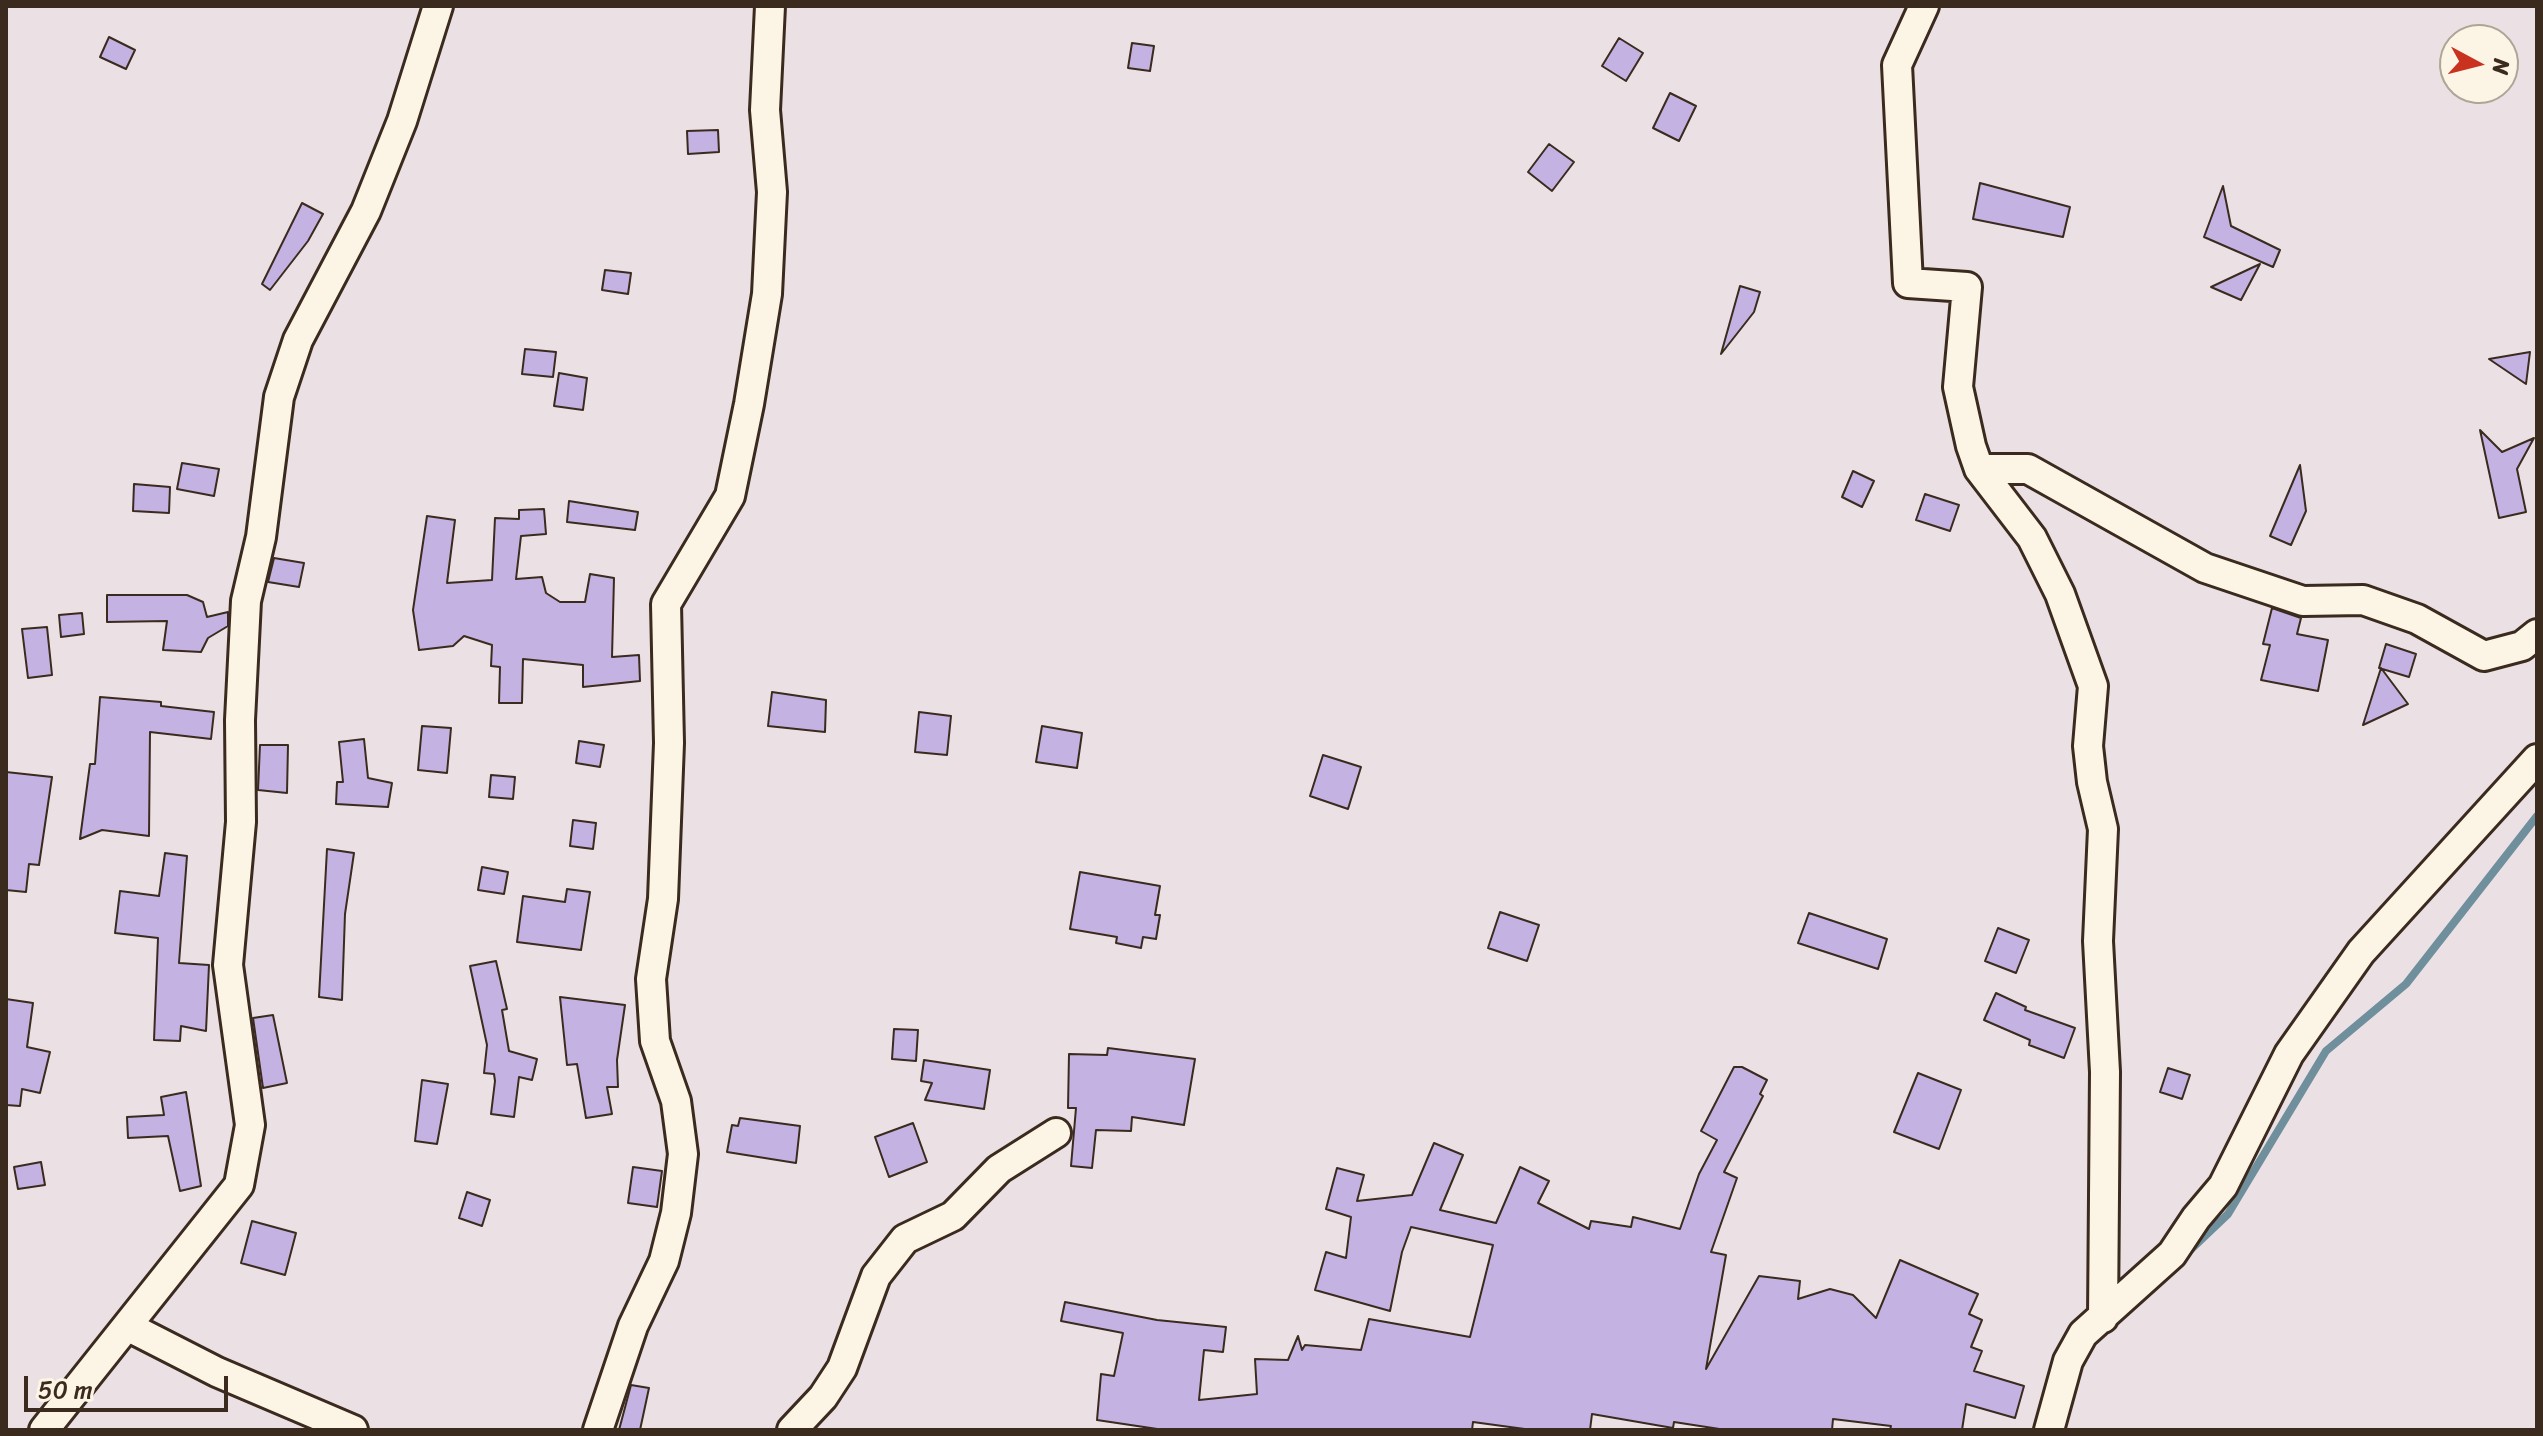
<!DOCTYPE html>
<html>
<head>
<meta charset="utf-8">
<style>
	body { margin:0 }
	#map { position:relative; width:2543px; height:1436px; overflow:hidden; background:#ebe1e4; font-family:Sriracha,sans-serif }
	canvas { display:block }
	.frame { position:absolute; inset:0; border:8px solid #3b2a1e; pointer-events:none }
	.north { position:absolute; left:2439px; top:24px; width:80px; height:80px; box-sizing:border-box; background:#fcf5e5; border:2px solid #afa495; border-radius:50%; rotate:97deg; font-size:22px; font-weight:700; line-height:32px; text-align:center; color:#3b2a1e }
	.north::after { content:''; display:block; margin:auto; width:28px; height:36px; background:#c8321e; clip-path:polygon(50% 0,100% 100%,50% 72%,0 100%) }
	.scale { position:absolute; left:24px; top:1376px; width:204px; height:36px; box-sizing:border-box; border:4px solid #3b2a1e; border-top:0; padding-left:10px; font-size:24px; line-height:28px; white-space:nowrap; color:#3b2a1e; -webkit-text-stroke:6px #fcf5e5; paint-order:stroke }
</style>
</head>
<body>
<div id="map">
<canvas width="2543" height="1436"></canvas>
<div class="frame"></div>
<div class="north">N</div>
<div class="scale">50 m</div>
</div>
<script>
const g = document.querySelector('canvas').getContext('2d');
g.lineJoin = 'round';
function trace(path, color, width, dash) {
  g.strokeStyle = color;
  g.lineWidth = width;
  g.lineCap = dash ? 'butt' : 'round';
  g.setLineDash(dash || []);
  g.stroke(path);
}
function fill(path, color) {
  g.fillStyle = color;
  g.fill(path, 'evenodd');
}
const stream = new Path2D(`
	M2188 1252 2228 1214 2326 1051 2406 984 2537 816`);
const building = new Path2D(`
	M109 37 135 50 126 69 100 57Z
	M1619 38 1643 53 1626 81 1602 66Z
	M1132 43 1154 46 1150 71 1128 68Z
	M1670 93 1696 106 1679 141 1653 128Z
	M718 130 719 152 688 154 687 131Z
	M1549 144 1574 162 1552 191 1528 172Z
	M1980 183 2070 207 2063 237 1973 219Z
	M2223 186 2231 226 2280 250 2273 267 2204 237Z
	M302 203 323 214 308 241 270 290 262 284Z
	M2260 264 2241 300 2211 287Z
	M605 270 631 273 628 294 602 290Z
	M1740 286 1760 292 1754 312 1721 354Z
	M525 349 556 352 553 377 522 374Z
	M2530 352 2526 384 2489 359Z
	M559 373 587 378 583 410 554 406Z
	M2480 430 2502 452 2534 438 2517 469 2526 512 2499 518Z
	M182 463 219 469 214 496 177 489Z
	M2300 465 2306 511 2291 545 2270 536Z
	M1853 471 1874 481 1862 507 1842 497Z
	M134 484 170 487 169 513 133 511Z
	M1925 494 1959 505 1950 531 1916 520Z
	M569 501 638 512 635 530 567 522Z
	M544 509 546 534 521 536 516 579 542 577 546 593 560 602H585L590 574 614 578 612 657 639 655 640 681 583 687V665L523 659 522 703H499L500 667 491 666 492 645 464 636 453 646 419 650 413 610 427 516 455 520 447 583 492 580 495 518 519 519V510Z
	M274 558 304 563 299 587 268 582Z
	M107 595H187L203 602 207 617 228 612V626L208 638 201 652 163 650 167 621 107 622Z
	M2272 608 2301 618 2297 634 2328 640 2318 691 2261 680 2270 645 2263 644Z
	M82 613 84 634 61 637 59 615Z
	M47 627 52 675 28 678 22 629Z
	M2386 644 2416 654 2409 677 2379 668Z
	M2381 668 2408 704 2363 725Z
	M772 692 826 700 825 732 768 726Z
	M100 697 161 702V706L214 712 211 739 150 732 149 836 102 830 80 839 90 764H95Z
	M919 712 951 716 947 755 915 752Z
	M422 726 451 728 447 773 418 770Z
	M1042 726 1082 733 1077 768 1036 762Z
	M364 739 368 778 392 783 388 807 336 804 337 782H343L339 742Z
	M579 741 604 745 600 767 576 763Z
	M260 745H288L287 793 258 790Z
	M1323 755 1361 767 1348 809 1310 796Z
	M6 772 52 777 39 865 29 864 26 892 6 890Z
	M491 775 515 777 513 799 489 797Z
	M573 820 596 823 593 849 570 846Z
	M327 849 354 853 345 914 342 1000 319 997Z
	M165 853 187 856 179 963 209 965 206 1031 181 1026 180 1041 154 1040 158 938 115 933 120 891 159 896Z
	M482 867 508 872 504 894 478 890Z
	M1080 872 1160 886 1155 915H1160L1156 939 1143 937 1141 948 1116 943 1117 937 1070 929Z
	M567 889 590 892 581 950 517 942 523 896 565 902Z
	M1500 912 1539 925 1527 961 1488 948Z
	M1809 913 1887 939 1878 969 1798 943Z
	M1998 928 2029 940 2016 973 1985 961Z
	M496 961 507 1009 502 1010 509 1051 537 1059 532 1080 519 1077 514 1117 491 1114 495 1081 494 1074 484 1073 487 1045 470 966Z
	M1996 993 2026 1007 2025 1010 2075 1028 2064 1058 2029 1045 2030 1040 1984 1020Z
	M560 997 625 1005 617 1060 618 1087H607L612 1114 586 1118 577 1064 567 1065Z
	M6 999 33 1003 27 1047 50 1052 40 1093 22 1089 20 1106 6 1105Z
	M273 1015 287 1083 263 1088 253 1018Z
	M894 1029 918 1030 916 1061 892 1059Z
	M1108 1048 1195 1059 1184 1125 1132 1117 1131 1131 1096 1130 1092 1168 1071 1166 1076 1108H1068L1069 1054 1107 1055Z
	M924 1060 990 1070 984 1109 925 1100 932 1083 921 1081Z
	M1734 1067H1742L1767 1080 1760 1094 1763 1096 1724 1172 1737 1178 1711 1252 1726 1255 1706 1369 1759 1276 1800 1281 1798 1299 1830 1289 1853 1295 1876 1318 1900 1260 1978 1294 1969 1314 1982 1320 1971 1347 1982 1351 1974 1371 2024 1386 2015 1418 1966 1404 1962 1430H1890L1891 1426 1833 1419 1832 1430H1726L1674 1422 1673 1428 1592 1414 1590 1430H1532L1473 1422 1472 1430H1164L1097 1420 1101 1374 1114 1376 1123 1333 1061 1321 1065 1302 1157 1320 1226 1327 1223 1352 1204 1350 1199 1400 1257 1394 1255 1359 1288 1360 1298 1336 1302 1350 1305 1345 1361 1350 1369 1319 1470 1337 1493 1245 1411 1227 1402 1252 1390 1311 1315 1290 1326 1252 1346 1258 1351 1217 1326 1209 1337 1168 1364 1175 1357 1201 1412 1195 1434 1143 1463 1155 1440 1210 1496 1223 1520 1167 1549 1181 1538 1203 1589 1229 1591 1221 1631 1227 1633 1217 1680 1229 1699 1174 1717 1140 1701 1131Z
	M2168 1068 2190 1075 2182 1099 2160 1092Z
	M1918 1073 1961 1090 1939 1149 1894 1132Z
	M422 1080 448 1084 437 1144 415 1141Z
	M186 1092 201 1186 180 1191 168 1136 128 1138 127 1117 164 1115 161 1097Z
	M740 1118 800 1126 796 1163 727 1152 732 1125 738 1126Z
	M913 1123 927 1162 889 1177 875 1137Z
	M41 1162 45 1185 18 1189 14 1167Z
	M633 1167 662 1171 657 1207 628 1203Z
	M467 1192 490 1200 482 1226 459 1218Z
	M252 1221 296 1233 285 1275 241 1263Z
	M631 1385 649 1388 640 1430H619Z`);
const street = new Path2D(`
	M1924 6 1897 65 1908 283 1967 287 1958 387 1971 446 1979 469 2032 538 2060 594 2093 686 2088 746 2092 782 2103 829 2098 941 2105 1072 2103 1318
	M1979 469H2028L2205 568 2303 601 2363 600 2417 619 2484 656 2522 646 2537 634
	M127 1326 217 1372 353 1430
	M44 1430 239 1185 250 1125 228 965 241 822 240 720 246 601 261 537 279 397 298 340 366 211 402 121 438 6
	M598 1430 633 1326 664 1261 676 1213 683 1154 676 1101 655 1041 651 979 663 899 669 743 666 604 730 496 749 404 767 294 772 192 765 110 770 6
	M792 1430 823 1397 842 1368 876 1276 905 1239 953 1216 999 1169 1056 1133
	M2049 1430 2068 1361 2083 1334 2172 1254 2196 1218 2223 1186 2289 1054 2361 952 2537 759`);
trace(stream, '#6f8f9d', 8);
fill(building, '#c3b2e2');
trace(building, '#3b2a1e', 2);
trace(street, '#3b2a1e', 34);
trace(street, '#fcf5e5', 28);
</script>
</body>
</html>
